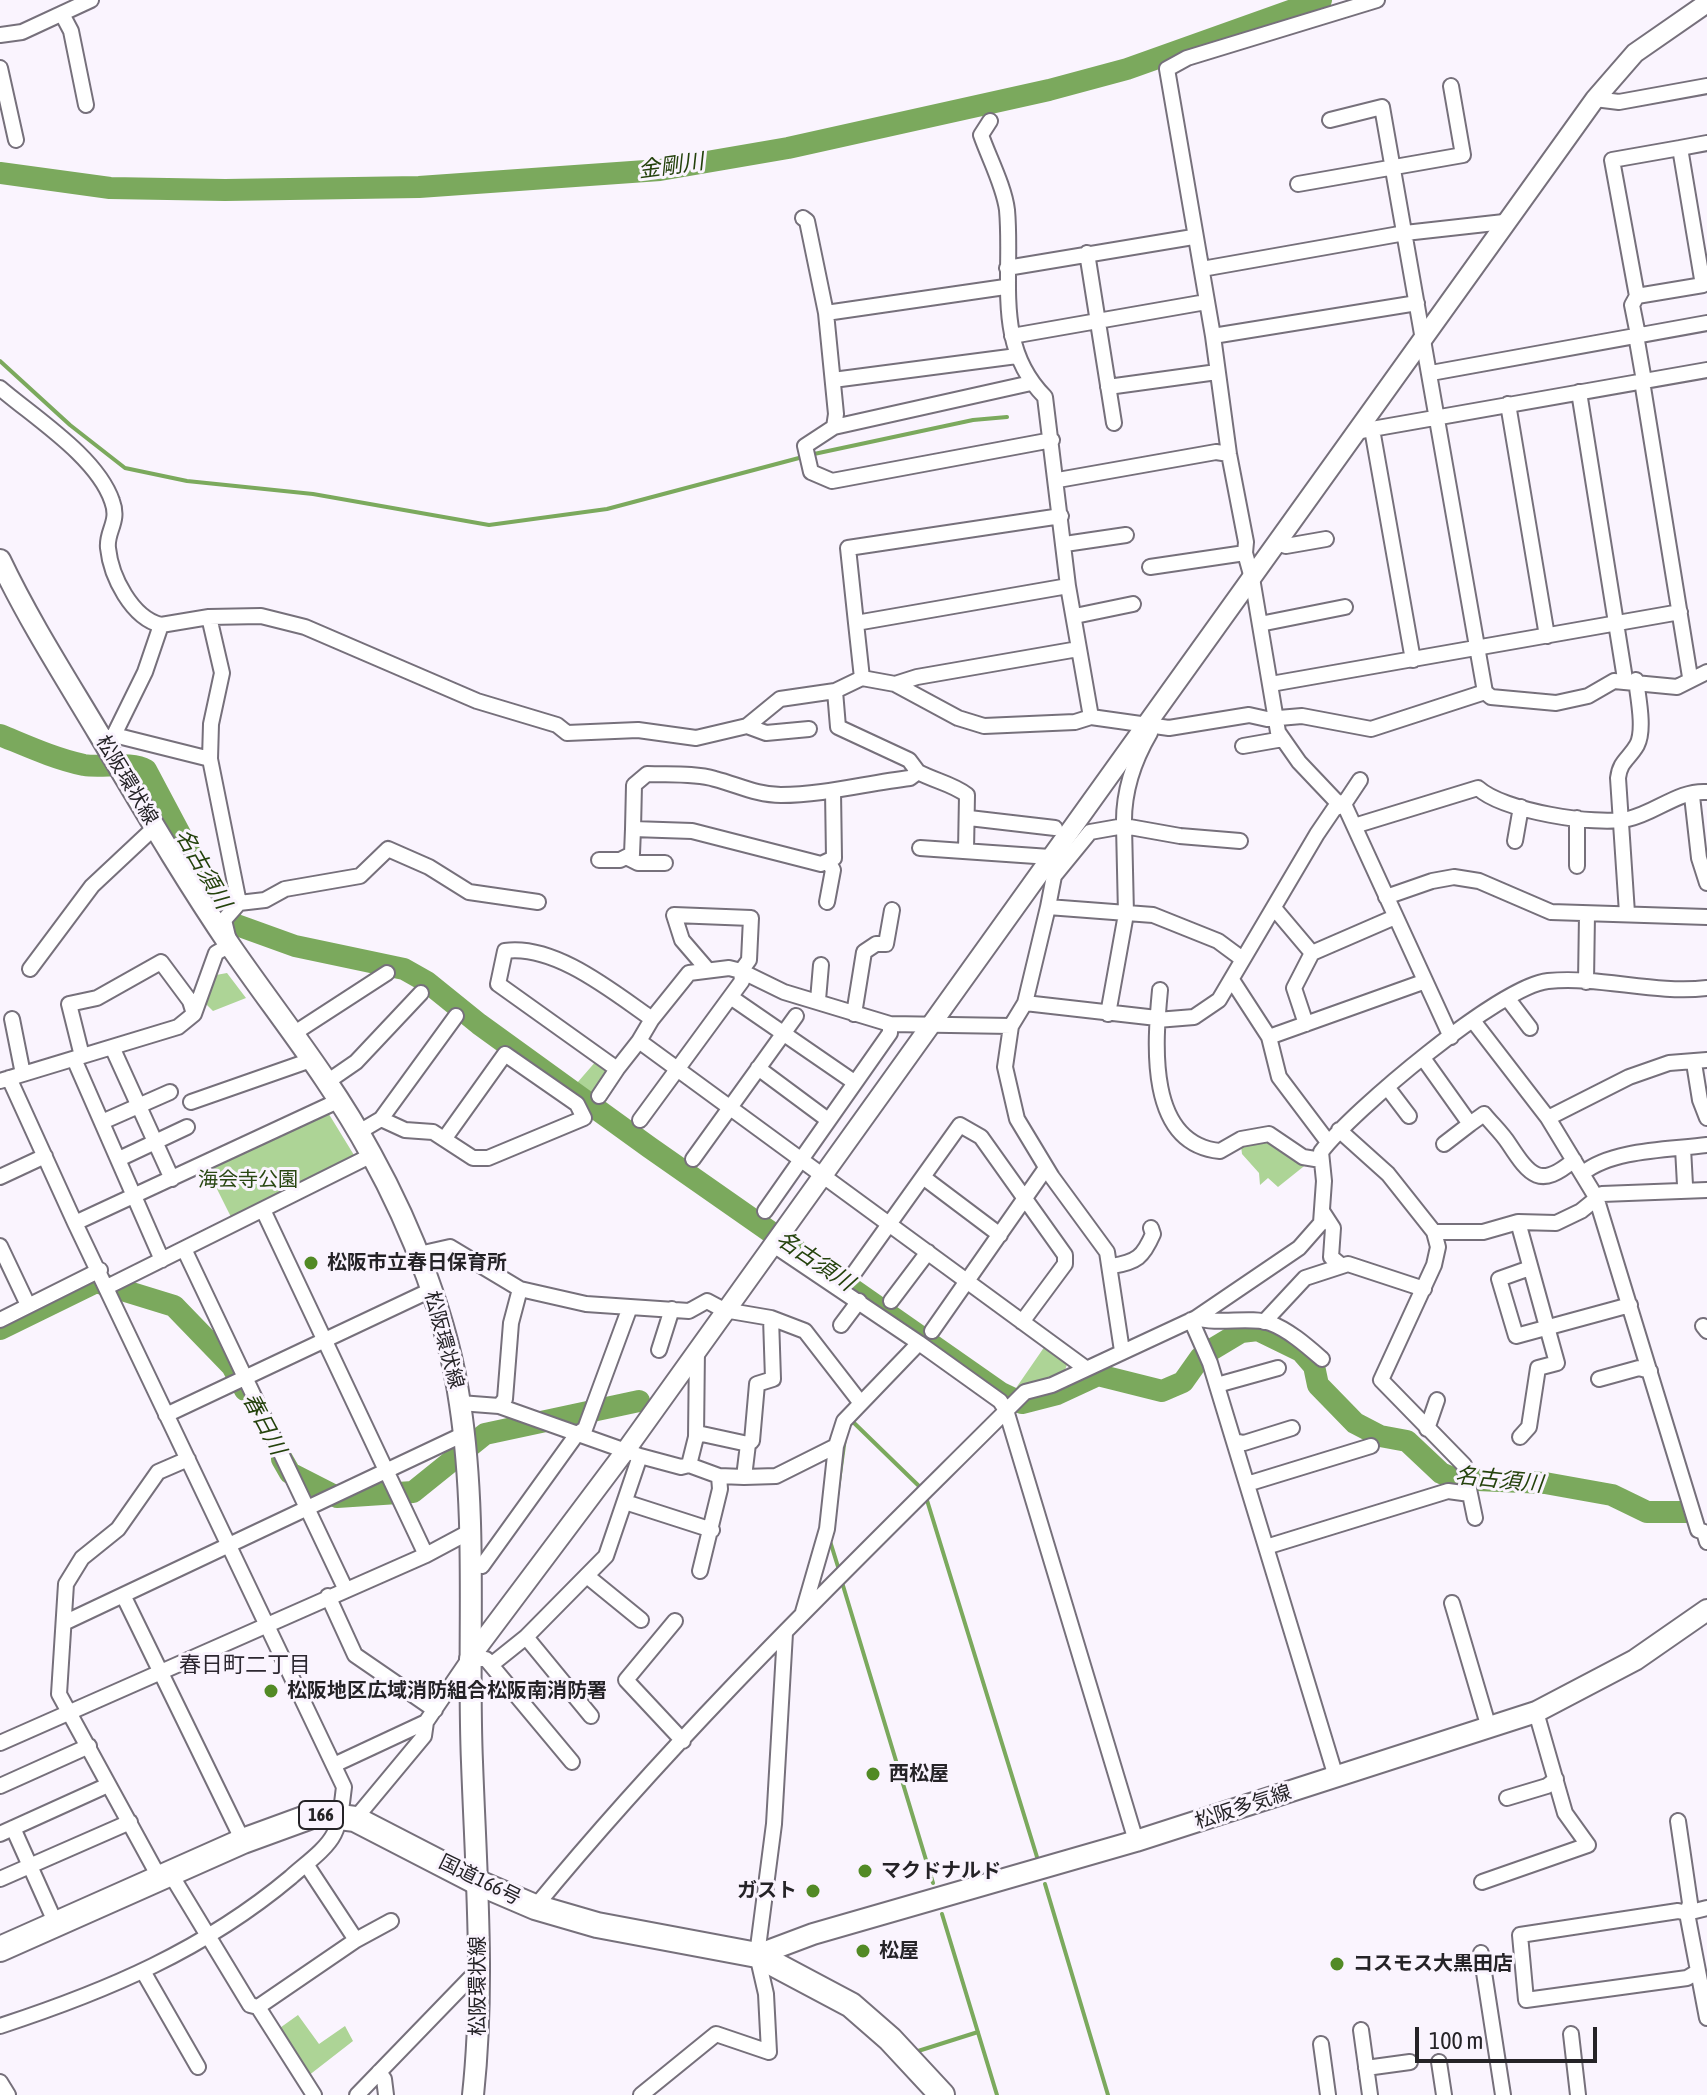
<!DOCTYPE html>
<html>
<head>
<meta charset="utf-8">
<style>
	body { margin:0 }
	#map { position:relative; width:1707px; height:2095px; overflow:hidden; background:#faf4fe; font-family:"Asap Condensed",sans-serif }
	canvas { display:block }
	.scale { position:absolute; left:1415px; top:2027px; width:182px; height:36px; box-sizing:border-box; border:4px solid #252327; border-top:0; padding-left:10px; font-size:24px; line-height:28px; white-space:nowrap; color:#252327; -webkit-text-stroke:6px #faf4fe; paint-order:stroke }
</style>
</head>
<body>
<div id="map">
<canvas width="1707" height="2095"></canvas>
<div class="scale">100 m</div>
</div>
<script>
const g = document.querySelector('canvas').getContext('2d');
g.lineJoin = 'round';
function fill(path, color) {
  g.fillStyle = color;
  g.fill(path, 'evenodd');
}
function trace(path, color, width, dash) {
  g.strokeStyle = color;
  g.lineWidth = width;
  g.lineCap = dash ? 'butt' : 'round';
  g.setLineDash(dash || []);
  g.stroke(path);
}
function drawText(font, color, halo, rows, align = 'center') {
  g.font = font + ' "Asap Condensed","Noto Sans JP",sans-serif';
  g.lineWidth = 6;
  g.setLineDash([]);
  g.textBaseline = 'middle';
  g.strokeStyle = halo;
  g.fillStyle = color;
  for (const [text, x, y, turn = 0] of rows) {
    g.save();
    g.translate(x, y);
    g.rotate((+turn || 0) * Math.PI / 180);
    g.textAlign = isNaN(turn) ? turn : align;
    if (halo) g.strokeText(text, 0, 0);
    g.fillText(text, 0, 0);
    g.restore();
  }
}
const green = new Path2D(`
	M227 973 246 998 213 1011 206 1004 216 975Z
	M597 1060 605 1068 606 1076 592 1094 577 1083Z
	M327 1111 357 1160 233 1221 206 1167Z
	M1268 1141 1308 1163 1278 1187 1268 1178 1260 1185 1259 1173 1242 1154 1241 1146Z
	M1045 1346 1068 1362 1065 1370 1023 1389 1016 1388Z
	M298 2015 319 2044 345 2026 353 2041 308 2076 277 2030Z`);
const stream = new Path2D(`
	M0 361 70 425 125 468 187 481 313 494 489 525 607 509 814 454 973 420 1007 417
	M851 1420 922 1489
	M837 1496 845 1438
	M926 1497 1037 1857
	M830 1541 839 1570
	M841 1579 933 1883
	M1045 1884 1108 2095
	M942 1914 997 2095
	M915 2052 978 2032`);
const river = new Path2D(`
	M0 173 110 188 225 190 419 187 660 170 788 148 1049 90 1127 69 1321 0
	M0 735C27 746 55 759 84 765 103 768 131 761 146 770L189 851 234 924 295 946 404 969 427 982 479 1024 649 1147 1001 1393 1022 1403 1057 1394 1098 1375 1162 1391 1183 1382 1200 1358 1211 1350 1241 1332 1258 1330 1301 1351 1314 1366 1318 1385 1355 1423 1380 1436 1407 1441 1441 1473 1455 1479 1545 1483 1612 1495 1647 1512H1687
	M0 1329 96 1282 174 1306 232 1366 245 1390
	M282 1459 290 1473 337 1497 413 1492 485 1434 639 1401`);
const minor = new Path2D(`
	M1377 0 1187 58 1167 69 1213 336 1229 454 1246 542 1245 553 1252 578 1278 732 1299 762 1336 801 1344 804 1451 1037
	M62 14 71 31 86 105
	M0 35 22 32 91 0
	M0 68 16 140
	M1595 99 1619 102 1707 86
	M1330 120 1382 107 1485 692
	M990 121 981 135C989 158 1004 186 1007 210 1013 276 993 345 1045 397L1068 586 1091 717
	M1298 184 1463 155 1451 86
	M803 218 807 221 826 313 836 414 834 427 805 446 811 472 832 481 1052 440
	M1087 253 1114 423
	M1007 268 1193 237
	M1202 269 1405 233 1504 222
	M1637 296 1703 285 1680 148 1707 143
	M826 313 1005 287
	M1636 335 1644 381
	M1638 335 1632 305 1637 296 1612 160 1680 148
	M1012 336 1206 302
	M1213 336 1417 303
	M1431 373 1707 323
	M833 380 1017 356
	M1642 381 1690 677
	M1108 387 1217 372
	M0 388C35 418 97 457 112 501 120 522 106 531 108 548 111 577 132 618 161 625
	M1579 392 1625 679
	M1508 404 1547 636
	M834 427 1031 383
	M1372 429 1413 660
	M1355 432 1707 370
	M1058 480 1216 452 1229 454
	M1061 516 848 548 856 623 1068 586
	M1277 543 1286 546 1326 539
	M1065 544 1126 535
	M1150 567 1245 553
	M1075 616 1133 604
	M209 617 222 673 211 724 210 759 239 903
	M856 623 862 678 895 684 958 718 984 726 1075 722 1091 717 1169 728 1249 715 1267 719 1302 716 1371 729 1485 692 1491 697 1556 703 1588 696 1614 681 1677 687 1707 672
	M1260 624 1345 607
	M895 684 917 677 1078 649
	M1271 684 1680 612
	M835 691 838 727 909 760 918 772
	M747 726 766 733 809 729
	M1146 729 1150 733C1133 762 1123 792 1124 826L1090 832 1054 876 1048 907 1153 915 1218 941 1241 958
	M114 735 145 672 161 625 209 617 261 616 305 627 477 701 557 725 567 733 638 730 696 738 747 726 780 699 835 691 862 678
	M106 739 114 735 210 759
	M1243 746 1283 739
	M833 791 834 858 821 864 692 831 633 829 634 785 647 774C669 775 694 773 715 779 738 785 757 795 781 795 824 795 867 783 910 778L918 772C935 781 953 784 967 795L966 851
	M1692 796 1699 858 1707 883
	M969 818 1055 828
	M1354 826 1478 788C1503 811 1595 826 1628 819 1656 813 1678 790 1707 792
	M1515 841 1521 807
	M920 848 1050 857
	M626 857 638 863H665
	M599 860H620L632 854 633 829
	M1577 866V818
	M1386 897 1432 881 1454 877 1479 881 1551 912 1707 917
	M827 902 833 870 828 861
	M1274 908 1312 953 1395 917
	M1627 913 1618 778C1620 761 1629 759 1637 745 1645 730 1638 697 1636 680
	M30 969 92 886 155 827
	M1232 980 1269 1037 1423 982
	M1586 982 1587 914
	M1160 990C1155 1042 1146 1144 1220 1151L1241 1139 1269 1134 1303 1157 1321 1160
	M732 998 854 1082
	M1508 999 1530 1028
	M818 1000 821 965
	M1025 1003 1048 907
	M854 1014 864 952 876 944H886L892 910
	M1108 1014 1126 914 1124 826 1180 836 1240 841
	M12 1019 23 1074
	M1157 1020 1194 1017 1219 1000 1317 834 1334 809 1344 804 1360 780
	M1474 1022 1548 1118 1596 1197 1698 1530 1704 1532 1707 1542
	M1306 1024 1294 988 1312 953
	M1011 1026 1025 1003 1157 1018
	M293 1034 387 973
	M1269 1037 1279 1077 1328 1142
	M639 1041 617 1069 498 984 505 951C555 944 613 992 652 1019
	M112 1047 172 1179
	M82 1056 69 1004 97 998 161 962 190 1001 194 1014
	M1423 1058 1470 1124 1444 1144
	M74 1059 162 1260
	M1694 1063 1700 1100 1707 1118
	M758 1068 828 1120
	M0 1081 178 1027 194 1014 216 953 230 945 224 920 239 903 265 900 285 889 360 876 388 849 429 867 469 892 538 902
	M327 1082 356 1062 421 993
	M1387 1087 1409 1116
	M599 1096 617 1069
	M191 1102 311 1060
	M1548 1118 1629 1077 1669 1063 1707 1060
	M381 1119 456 1016
	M640 1120 742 981 741 971 749 960 751 918 674 915 682 940 707 969
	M102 1122 170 1092
	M1470 1124 1484 1114C1492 1124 1502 1133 1509 1144 1530 1176 1540 1189 1574 1160
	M1339 1130 1388 1174 1434 1232
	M359 1132 381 1119 405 1130 433 1132 473 1158H488L584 1118 577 1104 505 1054 445 1138
	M1683 1148 1685 1185
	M119 1159 187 1127
	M693 1159 796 1016
	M1583 1173C1613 1149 1670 1150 1707 1145
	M0 1177 45 1156
	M923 1177 1000 1235
	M765 1211 890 1033V1024
	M1322 1211 1333 1228 1331 1257 1342 1266
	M264 1212 426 1555
	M1518 1222 1557 1363 1538 1368 1529 1427 1520 1437
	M75 1223 340 1100
	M772 1244 919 1343
	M0 1246 28 1305
	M185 1251 345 1588
	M419 1254 450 1247 520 1289 586 1304 689 1311 707 1301 724 1310 771 1318 805 1331 860 1402
	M1112 1266C1137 1262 1143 1257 1153 1234L1151 1228
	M1530 1268 1499 1279 1516 1336 1630 1305
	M852 1276 960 1125 981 1137 1065 1255V1264L1022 1322
	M107 1287 372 1155
	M891 1301 928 1252
	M1196 1318C1219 1325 1250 1316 1270 1323 1289 1330 1307 1346 1322 1359
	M0 1320 100 1270
	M1191 1320 1210 1363 1336 1777
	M1264 1322 1305 1278 1348 1264 1424 1289
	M841 1325 859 1301
	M1703 1326 1707 1331
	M932 1331 1046 1168
	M659 1350 672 1309
	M1084 1367 639 1041 652 1019 689 973 729 968 741 971 784 992 890 1024 1011 1026 1005 1067 1017 1119 1052 1177 1107 1252 1122 1351
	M1599 1379 1639 1368 1650 1371
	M1217 1385 1278 1368
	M460 1403 499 1406 640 1456 606 1556 526 1637 491 1665
	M499 1406 505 1399 511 1323 520 1289
	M166 1415 431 1290
	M1427 1429 1437 1400
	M696 1437 702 1434 748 1444 752 1441 757 1384 773 1379 771 1318
	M1234 1441 1244 1443 1292 1428
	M640 1456 681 1467 689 1465 696 1437 697 1349
	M689 1465 719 1476 744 1477 748 1444
	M744 1477 776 1476 836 1446
	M1247 1484 1371 1446
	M625 1502 712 1530
	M1475 1518 1464 1465 1381 1380 1434 1265 1438 1247 1434 1232H1483L1518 1222 1556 1223 1581 1211 1602 1194 1707 1190
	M1266 1547 1448 1491 1470 1494
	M482 1566 577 1434 585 1429 630 1307
	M700 1571 720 1489 719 1476
	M587 1576 641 1620
	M328 1596 355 1655 435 1710
	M124 1597 243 1841
	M1452 1603 1489 1728
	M803 1612 827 1529 836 1446 844 1421 919 1343 1000 1401 1006 1410 1136 1841
	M675 1621 626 1680 683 1741
	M66 1622 462 1435
	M526 1637 591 1716
	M0 1743 426 1555 469 1532
	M336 1764 426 1722
	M0 1786 89 1746
	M1507 1798 1547 1786 1556 1779
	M355 1819 424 1736 426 1722 469 1659H486L572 1762
	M1678 1821 1690 1903 1687 1913 1678 1911 1520 1935 1526 2000 1687 1978 1697 1972
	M13 1828 56 1924
	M0 1834 108 1785
	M306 1864 356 1940 258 2007 314 2095
	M170 1873 250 2005 258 2007
	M159 1877 59 1694 66 1584 82 1558 118 1529 158 1472 188 1459
	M0 1879 130 1822
	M1482 1882 1588 1845 1565 1813 1536 1712
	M535 1907C685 1724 858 1559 1025 1392L1052 1385 1196 1318 1299 1248 1321 1223 1324 1181 1321 1152C1352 1111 1500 986 1548 981 1601 976 1653 994 1707 988
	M1707 1908 1687 1913 1707 2018
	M356 1940 391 1921
	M1481 1953 1503 2095
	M144 1973 198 2067
	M0 2026C107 1991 204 1950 291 1877 304 1865 326 1850 334 1834 341 1820 342 1802 344 1787L75 1223 9 1078
	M1361 2030 1370 2095
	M1571 2034 1578 2095
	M1321 2044 1328 2095
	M1439 2062 1444 2095
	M1366 2068 1410 2062
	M379 2072 384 2079 386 2095
	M0 2082 8 2095
	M357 2095 478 1970
	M641 2095 716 2034 769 2052 766 1994 757 1955 774 1824 785 1633`);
const tertiary = new Path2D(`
	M469 1659 626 1450 1595 99 1635 53 1707 3`);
const secondary = new Path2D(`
	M0 560C29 621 65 677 99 734 142 806 184 878 231 947 278 1015 331 1080 371 1154 412 1228 448 1320 460 1404 478 1522 467 1644 472 1762 476 1873 485 1984 473 2095
	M757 1955 813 1934 1136 1841 1536 1712 1635 1660 1707 1610`);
const trunk = new Path2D(`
	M0 1949 243 1841 317 1814 355 1819 479 1883 535 1907 597 1925 757 1955 851 2005 890 2039 942 2095`);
const markers = [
	[311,1263,8,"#528a25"],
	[271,1691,8,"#528a25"],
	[873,1774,8,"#528a25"],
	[865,1871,8,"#528a25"],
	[813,1891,8,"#528a25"],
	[863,1951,8,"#528a25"],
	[1337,1964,8,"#528a25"]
];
const shields = [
	[321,1815,44]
];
const shieldNames = [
	["166",321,1815]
];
const streetNames = [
	["松阪環状線",127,780,59],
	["松阪環状線",444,1340,75],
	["松阪多気線",1243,1807,-18],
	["国道166号",480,1880,26],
	["松阪環状線",478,1986,-90]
];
const parkNames = [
	["海会寺公園",248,1180]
];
const poiNames = [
	["松阪市立春日保育所",327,1263],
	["松阪地区広域消防組合松阪南消防署",287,1691],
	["西松屋",889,1774],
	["マクドナルド",881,1871],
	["ガスト",797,1891,"right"],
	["松屋",879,1951],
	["コスモス大黒田店",1353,1964]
];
const waterNames = [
	["金剛川",671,166,-8],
	["名古須川",203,869,60],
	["名古須川",815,1261,34],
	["春日川",264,1424,62],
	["名古須川",1499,1480,6]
];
const neighbourhoodNames = [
	["春日町二丁目",245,1665]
];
fill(green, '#add496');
trace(stream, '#7ba95d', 4);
trace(river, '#7ba95d', 22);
trace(minor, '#76707b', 18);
trace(tertiary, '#76707b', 22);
trace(secondary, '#76707b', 24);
trace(trunk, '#76707b', 28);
trace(minor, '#fff', 14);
trace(tertiary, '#fff', 18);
trace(secondary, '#fff', 20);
trace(trunk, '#fff', 24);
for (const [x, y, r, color] of markers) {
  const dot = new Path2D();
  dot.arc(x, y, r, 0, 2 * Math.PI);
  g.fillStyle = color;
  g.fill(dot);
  trace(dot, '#faf4fe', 3);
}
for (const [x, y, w] of shields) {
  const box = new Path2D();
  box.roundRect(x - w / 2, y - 14, w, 28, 6);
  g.fillStyle = '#faf4fe';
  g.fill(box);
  trace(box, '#252327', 2);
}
drawText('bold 18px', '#252327', null, shieldNames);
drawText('20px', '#252327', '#faf4fe', streetNames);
drawText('20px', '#294712', '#faf4fe', parkNames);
drawText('bold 20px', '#252327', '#faf4fe', poiNames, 'left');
drawText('italic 22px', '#24420c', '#faf4fe', waterNames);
drawText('22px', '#2c2730', '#faf4fe', neighbourhoodNames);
</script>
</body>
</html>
